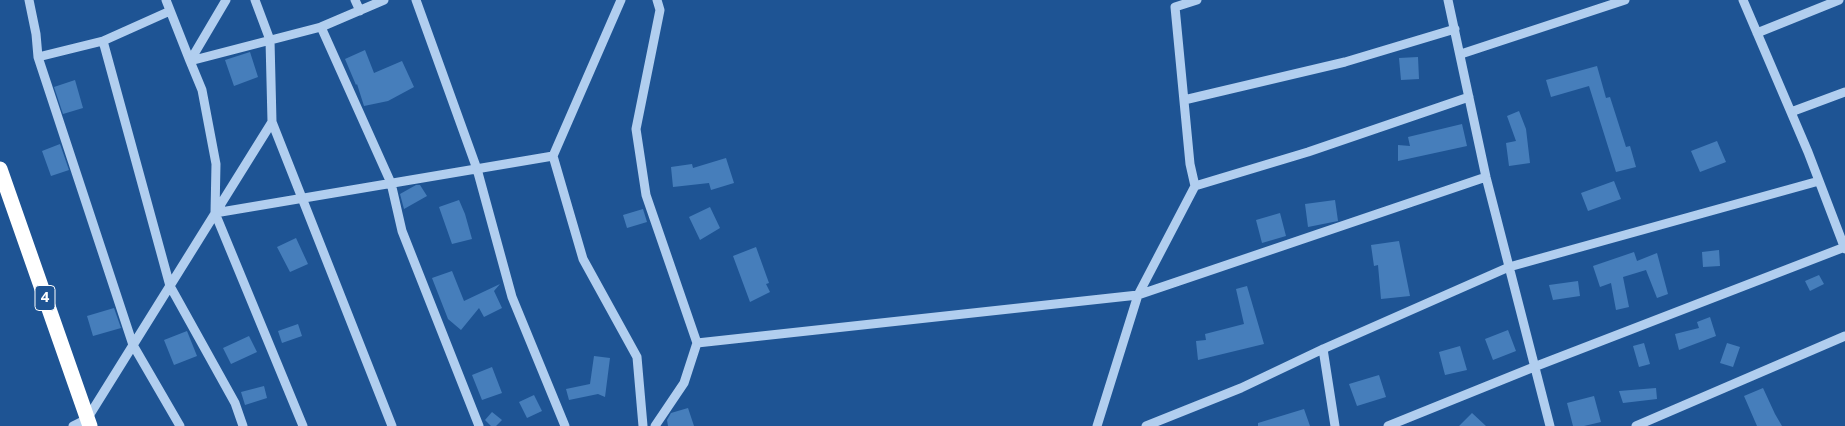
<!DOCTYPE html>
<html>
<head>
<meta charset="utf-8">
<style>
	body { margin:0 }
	canvas { display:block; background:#1e5494 }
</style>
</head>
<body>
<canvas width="1845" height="426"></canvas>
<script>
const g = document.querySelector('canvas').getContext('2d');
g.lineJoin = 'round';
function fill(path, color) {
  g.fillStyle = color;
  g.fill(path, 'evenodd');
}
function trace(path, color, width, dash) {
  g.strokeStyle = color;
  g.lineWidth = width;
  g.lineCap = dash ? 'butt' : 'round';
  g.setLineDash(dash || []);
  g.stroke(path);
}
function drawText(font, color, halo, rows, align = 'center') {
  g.font = font + ' "Open Sans",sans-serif';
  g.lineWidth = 4.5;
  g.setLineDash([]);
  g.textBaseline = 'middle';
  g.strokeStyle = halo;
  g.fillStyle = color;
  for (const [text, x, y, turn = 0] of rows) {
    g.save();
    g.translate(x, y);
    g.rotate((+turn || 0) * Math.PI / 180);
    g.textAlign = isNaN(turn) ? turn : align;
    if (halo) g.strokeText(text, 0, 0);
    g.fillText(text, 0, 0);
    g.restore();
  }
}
const building = new Path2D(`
	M365 50 374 73 402 61 414 87 388 101 364 106 357 84 356 85 345 59Z
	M250 52 258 77 234 86 225 60Z
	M1418 57 1419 79 1401 80 1399 58Z
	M1597 66 1606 98 1610 97 1626 147 1630 146 1636 167 1616 172 1589 86 1551 97 1546 80Z
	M75 80 83 108 63 114 54 87Z
	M1519 111 1526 129 1530 163 1509 166 1506 143 1516 141 1507 116Z
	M1462 124 1467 146 1398 161V145L1410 146 1408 137Z
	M1717 141 1726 162 1700 172 1691 151Z
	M60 144 69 170 51 176 42 151Z
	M726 158 734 183 711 190 709 183 673 187 671 167 692 164 693 168Z
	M1614 181 1621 199 1588 211 1581 193Z
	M416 185H420L427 196 404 209 400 194Z
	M459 200 465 214 472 239 452 244 439 207Z
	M1335 200 1338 221 1308 227 1305 204Z
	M710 207 720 228 700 240 689 217Z
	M643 209 647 222 627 228 623 215Z
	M1280 213 1286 236 1262 243 1256 220Z
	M296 238 308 264 290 272 277 247Z
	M1399 241 1410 296 1381 299 1378 265 1374 266 1371 245Z
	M756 247 769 283 766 284 770 292 750 302 733 256Z
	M1719 250 1720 266 1703 267 1702 252Z
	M1634 252 1637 261 1657 253 1668 294 1657 298 1646 270 1623 277 1629 307 1616 310 1611 283 1600 287 1593 266Z
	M452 271 464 301 500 284 494 291 502 308 484 317 479 308 461 330 448 319 432 278Z
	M1819 275 1824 284 1810 291 1805 281Z
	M1578 281 1580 296 1553 300 1549 285Z
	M1247 286 1264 344 1198 360 1196 341 1206 340 1205 334 1244 324 1236 289Z
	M114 308 121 328 93 336 87 316Z
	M1710 317 1716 336 1679 350 1675 334 1699 328 1697 322Z
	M298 324 302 336 282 343 278 331Z
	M1508 330 1516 351 1493 360 1485 339Z
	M187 331 197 356 174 365 164 340Z
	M249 336 257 352 231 364 223 348Z
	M1644 343 1650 364 1639 367 1633 346Z
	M1727 343 1740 347 1733 367 1720 363Z
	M1460 346 1467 370 1445 375 1439 352Z
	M594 356 610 358 605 397 598 394 569 400 566 389 590 384Z
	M492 367 502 393 482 400 472 375Z
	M1379 375 1386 397 1357 406 1349 384Z
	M264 386 267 398 245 405 241 392Z
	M1656 388 1657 399 1623 403 1619 391Z
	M1763 388 1775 414 1782 426H1757L1744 396Z
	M534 395 542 411 527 418 519 402Z
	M1594 396 1601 422 1584 426H1573L1567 403Z
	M688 408 694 426H668L667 420 671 413Z
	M1304 409 1310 426H1258V423Z
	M492 412 502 420 496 426H491L485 420Z
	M1472 413 1486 426H1459Z`);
const minor = new Path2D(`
	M29 0 36 34 38 57 133 345 180 426
	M166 0 190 61 321 27 384 0
	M226 0 190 61 202 90 216 164 215 213 303 426
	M255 0 270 40 272 122 392 426
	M355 0 360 11
	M416 0 477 169 512 297 565 426
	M621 0 553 156 583 259 637 357 643 426
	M1448 0 1486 177 1550 426
	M1743 0 1808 152 1845 249
	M321 27 391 183 402 231 479 426
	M1757 33 1839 0
	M103 41 170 286 235 403 243 426
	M1461 54 1625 0
	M38 57 103 41 170 11
	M1184 100 1345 62 1455 29
	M1791 112 1845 92
	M1195 186 1308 152 1469 97
	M215 213 553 156
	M697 343 1138 295 1486 177
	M1323 349 1335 426
	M73 426 87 419 272 122
	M655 426 684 383 697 343 646 195 636 129 660 10 657 0
	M1097 426 1138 295 1195 186 1190 164 1175 7 1197 0
	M1146 426 1241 388 1323 349 1509 267 1819 181
	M1388 426 1534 367 1845 247
	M1636 426 1845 336`);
const highway = new Path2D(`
	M0 169 90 426`);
const shields = [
	[45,298,20]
];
const shieldNames = [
	["4",45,298]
];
fill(building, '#467ebb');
trace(minor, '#b1ceef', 9);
trace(highway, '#fff', 15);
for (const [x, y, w] of shields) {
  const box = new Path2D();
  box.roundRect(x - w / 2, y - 12.5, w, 25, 4);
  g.fillStyle = '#1e5494';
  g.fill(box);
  trace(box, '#fff', 1);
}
drawText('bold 15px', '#fff', null, shieldNames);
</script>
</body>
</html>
